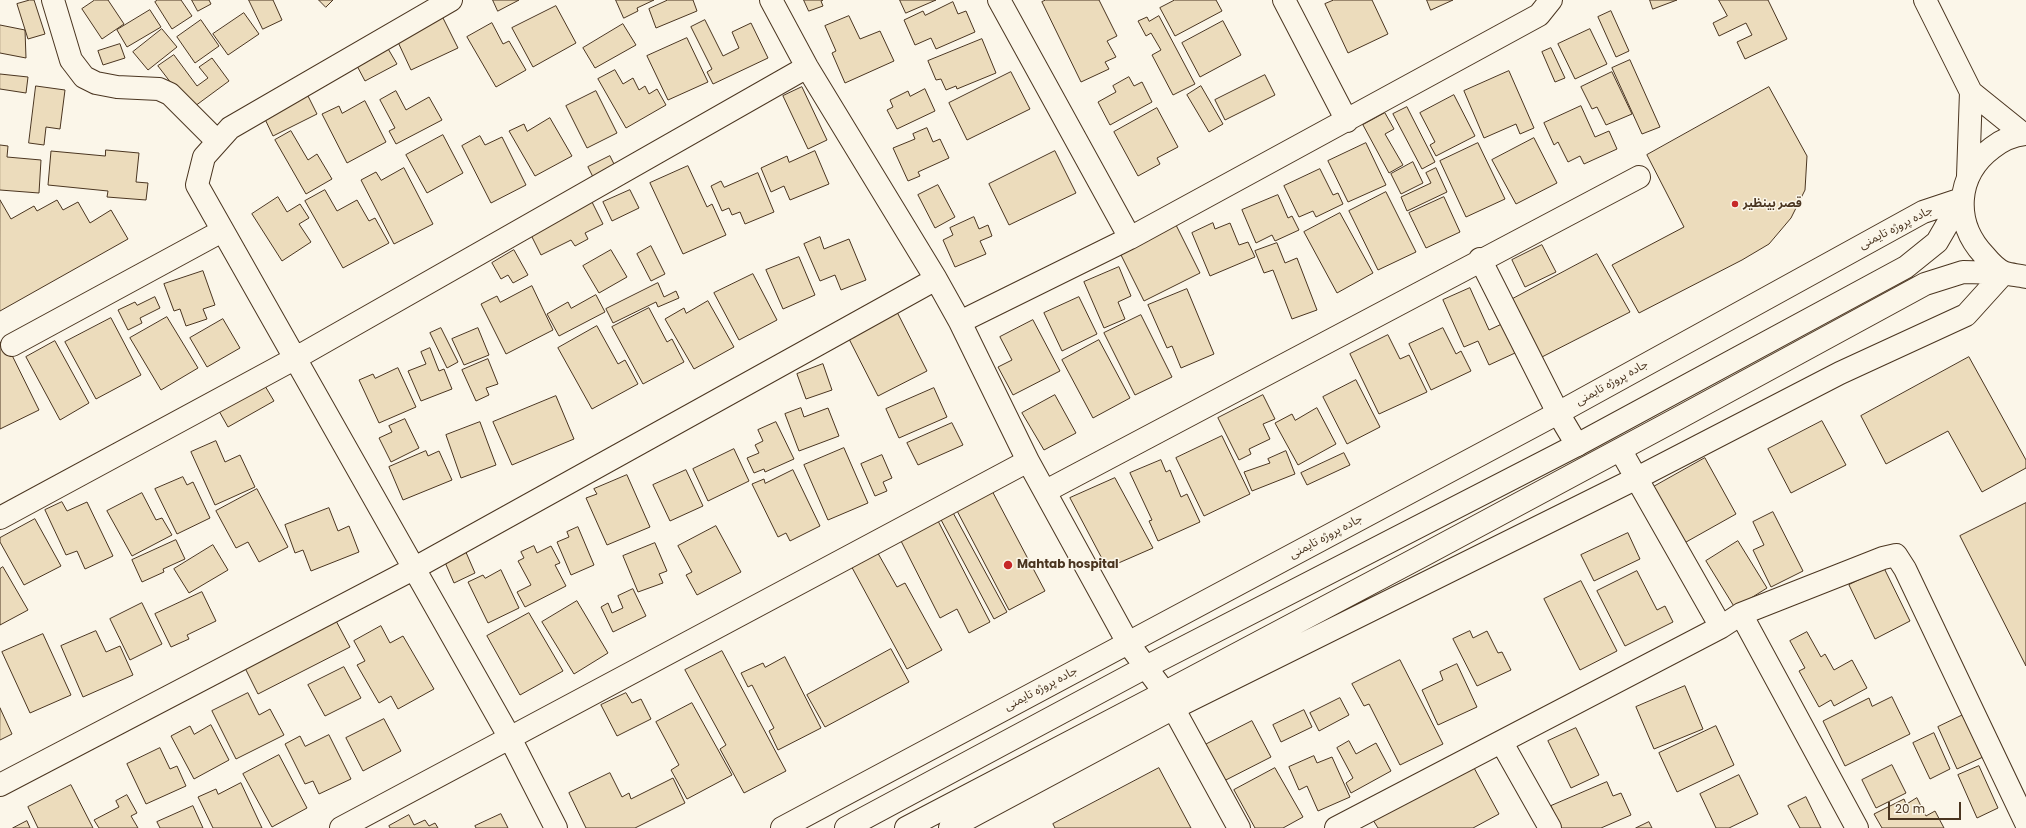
<!DOCTYPE html>
<html>
<head>
<meta charset="utf-8">
<style>
	body { margin:0 }
	#map { position:relative; width:2026px; height:828px; overflow:hidden; background:#fbf6e9; font-family:Poppins,sans-serif }
	canvas { display:block }
	.scale { position:absolute; left:1888px; top:802px; width:73px; height:18px; box-sizing:border-box; border:2px solid #4a3520; border-top:0; padding-left:5px; font-size:12px; line-height:14px; white-space:nowrap; color:#4a3520; -webkit-text-stroke:3px #fbf6e9; paint-order:stroke }
</style>
</head>
<body>
<div id="map">
<canvas width="2026" height="828"></canvas>
<div class="scale">20 m</div>
</div>
<script>
const g = document.querySelector('canvas').getContext('2d');
g.lineJoin = 'round';
function fill(path, color) {
  g.fillStyle = color;
  g.fill(path, 'evenodd');
}
function trace(path, color, width, dash) {
  g.strokeStyle = color;
  g.lineWidth = width;
  g.lineCap = dash ? 'butt' : 'round';
  g.setLineDash(dash || []);
  g.stroke(path);
}
function drawText(font, color, halo, rows, align = 'center') {
  g.font = font + ' Poppins,"Noto Sans Arabic",sans-serif';
  g.lineWidth = 3;
  g.setLineDash([]);
  g.textBaseline = 'middle';
  g.strokeStyle = halo;
  g.fillStyle = color;
  for (const [text, x, y, turn = 0] of rows) {
    g.save();
    g.translate(x, y);
    g.rotate((+turn || 0) * Math.PI / 180);
    g.textAlign = isNaN(turn) ? turn : align;
    if (halo) g.strokeText(text, 0, 0);
    g.fillText(text, 0, 0);
    g.restore();
  }
}
const building = new Path2D(`
	M30 0H34L45 34 28 39 17 4Z
	M95 0H108L124 24 102 39 82 9Z
	M158 0H181L192 16 172 29 155 2Z
	M192 0H209L211 4 198 11Z
	M249 0H273L282 20 263 29Z
	M319 0H333L326 7Z
	M493 0H519L498 11Z
	M616 0H654L637 8 638 11 624 18Z
	M668 0H693L697 11 656 28 649 9Z
	M804 0H823L821 1 823 6 809 11Z
	M900 0H936L906 13Z
	M1046 0H1099L1117 36 1107 41 1116 57 1105 62 1109 69 1081 82 1042 2Z
	M1175 0H1216L1222 11 1175 36 1160 8Z
	M1334 0H1372L1388 34 1348 53 1325 4Z
	M1427 0H1453L1431 10Z
	M1650 0H1677L1653 9Z
	M1719 0H1768L1787 39 1745 59 1737 42 1752 35 1746 23 1719 36 1713 23 1727 16Z
	M953 2 958 14 966 11 975 32 936 49 931 38 915 45 904 20 923 11 925 15Z
	M556 6 576 43 533 67 512 28Z
	M150 10 161 27 127 47 117 30Z
	M1611 11 1629 51 1616 57 1598 17Z
	M244 13 259 34 228 55 213 34Z
	M849 16 860 39 880 31 894 61 845 83 832 53 836 51 825 26Z
	M1159 16 1195 84 1173 95 1152 55 1161 50 1151 33 1146 36 1138 21 1147 17 1149 21Z
	M443 18 458 48 411 70 397 40Z
	M201 20 219 46 195 63 177 37Z
	M705 20 723 56 739 48 732 32 751 23 768 58 713 84 707 72 712 69 691 27Z
	M1223 21 1241 55 1200 77 1182 43Z
	M492 23 503 44 509 41 526 70 496 87 467 37Z
	M623 24 636 45 595 68 583 48Z
	M0 25 25 30 26 58 0 53Z
	M162 29 177 47 148 70 133 52Z
	M1590 29 1607 64 1575 79 1558 44Z
	M687 38 708 82 668 100 647 56Z
	M982 39 996 73 957 89 956 86 946 90 941 79 936 80 928 61Z
	M120 44 125 58 103 65 98 51Z
	M387 47 397 64 365 81 356 64Z
	M1551 48 1565 78 1555 82 1542 52Z
	M174 55 197 86 208 78 199 67 212 58 229 81 191 109 158 66Z
	M1630 60 1660 127 1642 134 1612 68Z
	M615 70 623 84 633 78 639 90 645 86 649 94 657 89 666 105 626 128 598 79Z
	M1509 71 1534 128 1520 134 1516 124 1484 138 1464 91Z
	M1011 72 1030 109 967 140 949 103Z
	M1612 72 1632 114 1606 125 1597 107 1592 109 1581 87Z
	M0 74 28 77 26 93 0 89Z
	M1265 75 1275 95 1225 120 1215 100Z
	M1129 77 1134 86 1142 82 1152 102 1110 125 1098 102 1116 92 1113 86Z
	M36 86 65 90 60 129 46 127 44 145 29 143Z
	M1201 86 1223 124 1209 132 1187 95Z
	M802 87 827 140 808 149 783 96Z
	M1769 87 1807 156 1805 190 1791 218 1769 244 1742 260 1639 313 1612 265 1684 227 1647 155Z
	M925 89 935 111 897 129 887 110 893 107 890 100 908 91 910 96Z
	M396 91 406 110 429 97 442 120 396 144 389 131 395 128 380 100Z
	M596 91 617 133 587 148 566 106Z
	M307 94 317 114 273 136 263 115Z
	M1454 95 1475 136 1436 156 1430 145 1435 142 1420 113Z
	M365 101 386 142 347 163 322 114 339 106 342 113Z
	M1581 106 1595 137 1609 131 1617 149 1584 164 1580 156 1568 162 1558 142 1554 145 1544 123Z
	M1407 107 1435 162 1422 169 1393 114Z
	M1157 108 1178 147 1157 158 1160 164 1138 176 1114 132Z
	M1385 113 1394 129 1385 134 1403 165 1389 173 1363 125Z
	M550 118 572 156 535 176 509 131 524 124 527 131Z
	M927 128 933 142 940 139 949 158 918 172 920 176 908 181 893 148 915 139 913 134Z
	M291 131 308 160 317 154 332 179 306 194 275 140Z
	M443 135 463 173 427 193 406 155Z
	M480 136 485 145 502 137 526 185 491 203 462 146Z
	M1534 138 1557 183 1516 204 1492 160Z
	M1366 143 1386 185 1348 202 1328 161Z
	M1478 143 1505 199 1466 217 1440 161Z
	M0 145 8 146 7 157 41 160 39 193 0 190Z
	M106 150 139 153 136 182 148 183 146 200 107 197 108 191 48 185 51 151 105 156Z
	M815 151 829 184 790 200 784 186 771 192 761 168 787 156 789 162Z
	M1055 151 1076 193 1009 225 989 184Z
	M610 156 615 166 593 177 588 167Z
	M1413 162 1423 183 1401 194 1391 174Z
	M688 166 707 207 712 204 726 235 683 254 650 183Z
	M404 168 433 224 394 244 361 180 376 172 381 180Z
	M1436 168 1447 192 1407 211 1401 197 1431 183 1426 173Z
	M1320 169 1333 195 1338 193 1343 204 1316 217 1313 211 1299 217 1284 186Z
	M758 173 774 212 745 224 740 212 732 215 729 208 722 211 711 186 721 181 724 187Z
	M938 185 955 217 935 228 918 195Z
	M325 190 337 211 357 200 369 221 375 218 389 243 343 268 305 201Z
	M630 190 639 208 612 221 603 202Z
	M1386 192 1416 252 1378 270 1349 211Z
	M1278 195 1288 218 1292 216 1299 230 1275 241 1272 235 1256 243 1242 210Z
	M278 197 287 212 300 204 309 218 299 224 311 242 282 261 252 214Z
	M1444 197 1460 232 1426 248 1409 213Z
	M0 200 11 219 34 206 37 211 57 200 63 210 78 202 90 223 111 210 128 239 0 311Z
	M592 202 603 224 585 233 588 239 575 246 571 240 541 255 530 233Z
	M1340 213 1373 273 1337 293 1304 232Z
	M974 217 979 229 988 225 992 236 980 241 986 254 955 267 943 240 953 235 950 228Z
	M1174 221 1200 273 1144 301 1118 249Z
	M1213 223 1215 229 1230 223 1239 245 1248 242 1255 257 1210 276 1192 233Z
	M820 237 824 249 849 239 866 280 841 290 835 275 820 281 804 244Z
	M1277 243 1285 263 1297 258 1317 310 1292 319 1273 270 1264 273 1255 251Z
	M1542 245 1556 272 1525 287 1512 260Z
	M651 246 665 274 651 281 637 254Z
	M514 250 528 275 513 283 508 275 501 279 492 263Z
	M611 250 627 277 599 293 583 266Z
	M1597 254 1630 312 1538 359 1507 302Z
	M799 257 815 295 783 309 766 270Z
	M1119 267 1131 296 1118 302 1125 319 1104 328 1084 282Z
	M203 271 215 305 203 309 207 319 186 326 180 309 174 311 164 284Z
	M753 274 777 320 739 340 714 293Z
	M658 283 664 297 676 291 679 298 658 307 656 302 613 323 606 309Z
	M532 286 553 330 506 354 481 304 497 296 500 302Z
	M1470 288 1489 330 1508 321 1512 346 1515 353 1489 365 1478 341 1464 347 1443 300Z
	M1187 289 1214 354 1181 368 1172 346 1167 348 1148 305Z
	M596 295 605 312 559 336 547 314 568 302 571 308Z
	M155 297 160 308 140 318 142 323 128 330 118 310 135 302 137 305Z
	M1079 297 1097 334 1062 351 1044 313Z
	M708 301 734 347 694 369 665 319 684 308 686 313Z
	M649 308 667 342 672 339 684 362 643 384 612 327Z
	M895 308 927 371 878 396 846 333Z
	M1141 315 1172 377 1135 395 1104 333Z
	M167 317 198 368 161 390 130 338Z
	M111 318 141 375 96 399 65 342Z
	M223 319 240 348 207 367 190 338Z
	M1033 320 1060 371 1013 395 998 367 1012 360 1000 337Z
	M597 326 618 364 625 360 638 384 592 409 558 348Z
	M441 328 458 362 447 368 430 333Z
	M478 328 489 355 464 365 452 339Z
	M1443 328 1456 354 1461 351 1471 371 1431 390 1409 344Z
	M1388 335 1400 359 1409 355 1427 392 1379 414 1350 354Z
	M1099 340 1130 398 1093 418 1062 360Z
	M5 341 39 410 0 429V343Z
	M55 341 89 403 60 420 26 357Z
	M430 348 439 371 444 369 452 389 421 401 408 371 426 364 421 352Z
	M1969 357 2026 460V468L1982 492 1948 431 1886 464 1861 416Z
	M488 359 498 384 486 388 489 395 476 401 462 370Z
	M823 364 832 390 806 399 797 374Z
	M398 368 416 407 379 423 359 380 373 374 375 378Z
	M1356 380 1380 427 1347 444 1323 397Z
	M265 386 274 401 228 427 219 411Z
	M934 388 947 417 899 438 886 409Z
	M1055 395 1076 433 1044 450 1022 413Z
	M1263 395 1275 419 1263 424 1270 439 1249 449 1251 454 1239 460 1218 418Z
	M556 396 574 439 512 465 493 422Z
	M801 408 804 417 828 408 839 436 799 451 785 414Z
	M1317 408 1336 444 1298 465 1275 423 1292 414 1295 420Z
	M405 419 419 448 391 462 379 438 392 432 389 426Z
	M1822 421 1846 465 1791 493 1768 449Z
	M480 422 496 465 461 478 446 435Z
	M776 422 794 459 765 472 764 469 754 473 747 458 759 453 755 445 763 441 758 430Z
	M952 423 963 445 918 465 907 443Z
	M1222 436 1250 494 1204 516 1176 458Z
	M216 441 225 462 240 455 255 487 215 505 191 452Z
	M844 448 868 503 828 520 804 465Z
	M734 449 749 481 708 501 693 469Z
	M426 451 428 456 439 451 452 480 403 500 389 467Z
	M1286 451 1295 474 1252 491 1244 472 1270 463 1268 459Z
	M1344 453 1350 465 1307 485 1301 473Z
	M882 455 892 478 883 482 887 491 875 496 861 464Z
	M1705 458 1736 514 1679 546 1648 490Z
	M1161 460 1166 472 1170 470 1181 497 1187 494 1200 522 1158 541 1149 521 1152 520 1130 473Z
	M686 470 703 506 670 521 653 485Z
	M793 470 820 526 790 541 786 533 778 537 752 484 764 479 765 483Z
	M627 475 650 527 607 545 586 498 597 494 594 489Z
	M183 477 187 485 193 482 210 518 177 534 155 489Z
	M1115 478 1153 548 1107 568 1070 498Z
	M990 487 1045 591 1009 610 954 505Z
	M257 489 288 547 259 562 248 542 236 548 216 511Z
	M142 493 156 520 162 518 172 535 132 556 107 511Z
	M62 502 67 511 87 502 113 556 85 569 77 551 66 555 45 510Z
	M2026 503V666L1960 536Z
	M329 508 338 531 349 526 359 552 311 571 303 550 295 553 285 525Z
	M951 509 1007 612 994 619 939 516Z
	M1773 512 1803 571 1771 587 1753 550 1764 545 1753 522Z
	M35 519 61 566 24 585 0 542V538Z
	M937 519 990 622 969 633 957 609 940 618 899 537Z
	M716 526 741 572 697 595 686 575 692 572 678 546Z
	M578 527 594 565 571 575 557 542 569 537 567 532Z
	M1628 533 1640 559 1594 581 1581 555Z
	M176 540 185 559 163 569 164 572 142 582 132 560Z
	M1738 541 1767 588 1735 608 1706 561Z
	M655 543 667 571 659 574 663 583 638 592 623 556Z
	M213 545 228 570 189 593 174 569Z
	M534 546 537 553 551 546 560 563 555 565 566 586 525 607 517 592 531 585 518 561 524 558 521 552Z
	M875 548 897 587 905 583 942 650 907 669 849 562Z
	M465 550 475 573 454 583 444 560Z
	M3 567 28 610 0 625V569Z
	M1884 568 1910 621 1875 639 1849 585Z
	M501 570 519 608 488 623 468 582 483 575 485 578Z
	M1637 571 1657 610 1665 606 1673 622 1625 646 1597 591Z
	M1581 581 1617 651 1580 670 1544 599Z
	M633 589 646 616 613 632 601 607 608 603 612 613 623 608 618 596Z
	M202 592 216 621 187 635 189 639 171 647 155 614Z
	M577 601 608 653 574 674 542 622Z
	M142 603 162 644 130 660 110 619Z
	M529 613 563 671 520 695 487 636Z
	M335 619 350 647 258 694 244 666Z
	M381 626 390 643 403 636 434 689 398 709 391 696 379 703 357 665 365 661 354 641Z
	M96 631 106 652 120 646 133 675 83 697 61 646Z
	M1470 631 1473 638 1487 631 1498 653 1502 652 1511 670 1477 686 1453 639Z
	M1807 632 1821 657 1825 654 1834 670 1852 660 1867 688 1834 706 1831 700 1819 707 1799 671 1805 668 1790 641Z
	M43 634 71 695 30 713 2 652Z
	M891 649 909 682 825 727 807 695Z
	M722 651 786 771 744 793 720 749 726 745 685 670Z
	M785 657 821 728 778 750 769 731 774 728 752 685 748 687 741 673 763 663 765 667Z
	M1400 660 1443 744 1400 765 1369 704 1364 706 1352 684Z
	M1457 664 1477 707 1438 725 1422 690 1443 680 1440 672Z
	M344 667 361 698 325 716 308 685Z
	M1685 686 1703 729 1654 749 1636 707Z
	M248 693 259 715 270 709 284 735 236 759 212 711Z
	M626 693 632 703 641 699 651 719 617 736 601 705Z
	M1892 697 1910 734 1845 766 1823 721 1869 698 1872 706Z
	M1340 698 1349 715 1319 731 1310 713Z
	M692 703 732 775 687 799 671 770 679 765 656 722Z
	M0 708 12 734 0 740Z
	M1304 710 1312 727 1281 742 1273 725Z
	M1963 715 1983 757 1957 769 1938 727Z
	M384 719 401 751 363 771 346 738Z
	M1252 721 1271 757 1220 783 1201 747Z
	M211 725 229 760 194 779 171 736 190 726 194 734Z
	M1716 726 1734 765 1677 792 1659 753Z
	M1576 728 1599 775 1571 788 1548 741Z
	M1934 733 1950 769 1930 779 1913 743Z
	M329 735 351 779 319 794 313 781 305 784 285 744 300 736 305 746Z
	M1349 741 1356 754 1376 743 1391 771 1351 793 1346 783 1353 778 1337 748Z
	M160 748 170 769 177 766 186 786 146 804 127 764Z
	M279 755 307 808 272 827 243 774Z
	M1314 756 1317 763 1332 757 1350 797 1318 811 1307 786 1299 790 1289 767Z
	M1892 765 1906 793 1876 808 1862 780Z
	M1473 766 1499 814 1473 828H1378L1373 820Z
	M1979 766 1998 808 1977 818 1958 775Z
	M1159 768 1191 828H1055L1053 824Z
	M1275 768 1303 817 1283 828H1255L1234 790Z
	M610 773 622 797 629 793 631 799 673 778 685 803 635 828H586L569 793Z
	M1739 775 1758 814 1729 828H1716L1700 794Z
	M1607 782 1613 796 1621 793 1631 815 1601 828H1561L1551 806Z
	M241 783 262 828H213L198 797 216 789 218 794Z
	M71 785 93 828H38L28 807Z
	M127 795 137 813 131 816 138 828H99L94 820 119 807 116 801Z
	M1806 797 1821 828H1800L1788 806Z
	M1917 798 1926 816 1935 811 1944 828H1882L1874 814 1904 799 1906 804Z
	M193 806 203 828H160L157 822Z
	M501 814 508 828H476L475 826Z
	M409 815 414 825 425 820 429 826 435 823 438 828H390L389 826Z
	M27 821 30 828H13Z
	M1649 822 1652 828H1636Z`);
const street = new Path2D(`
	M53 0 71 60 84 77 96 83 117 87 159 89 170 94 217 141
	M451 0 230 128 204 157 197 185 510 738 556 828
	M771 0 807 67 936 279 960 322 1028 461 1128 643 1165 693 1239 828
	M999 0 1130 238
	M1284 0 1347 121
	M1480 259 1558 413 1577 445
	M960 322 1130 238 1539 15 1551 0
	M12 345 222 231
	M1621 451 1721 627
	M1046 491 1639 177
	M0 518 294 359 807 67
	M1741 614 1857 828
	M1502 743 1550 828
	M0 785 413 569 936 279
	M341 828 1028 461
	M1336 828 1721 627 1741 614 1883 558 1896 555 1905 569 2026 823`);
const secondary = new Path2D(`
	M1925 0 1971 92 2023 134
	M2026 134C2014 135 2001 141 1992 148 1956 175 1953 222 1984 255 1989 261 1997 270 2005 273 2011 275 2019 275 2026 277
	M1968 176 1971 92
	M782 828 1558 413 1923 212 1962 199
	M846 828 1146 667 1577 445 1906 267 1937 242 1962 199
	M906 828C1248 650 1587 469 1925 284L1963 272 2004 273
	M950 828 1172 709 1637 478 1840 373 1966 315 2004 273`);
const markers = [
	[1735,204,4,"#c62828"],
	[1008,565,5,"#c62828"]
];
const poiNames = [
	["قصر بینظیر",1743,204],
	["Mahtab hospital",1017,565]
];
const streetNames = [
	["جاده پروژه تایمنی",1896,228,-27],
	["جاده پروژه تایمنی",1612,383,-29],
	["جاده پروژه تایمنی",1326,537,-28],
	["جاده پروژه تایمنی",1041,689,-28]
];
fill(building, '#ecdcbc');
trace(building, '#4a3520', 1);
trace(street, '#4a3520', 24);
trace(secondary, '#4a3520', 24);
trace(street, '#fbf6e9', 22);
trace(secondary, '#fbf6e9', 22);
for (const [x, y, r, color] of markers) {
  const dot = new Path2D();
  dot.arc(x, y, r, 0, 2 * Math.PI);
  g.fillStyle = color;
  g.fill(dot);
  trace(dot, '#fbf6e9', 1.5);
}
drawText('bold 12px', '#4a3520', '#fbf6e9', poiNames, 'left');
drawText('12px', '#4a3520', '#fbf6e9', streetNames);
</script>
</body>
</html>
